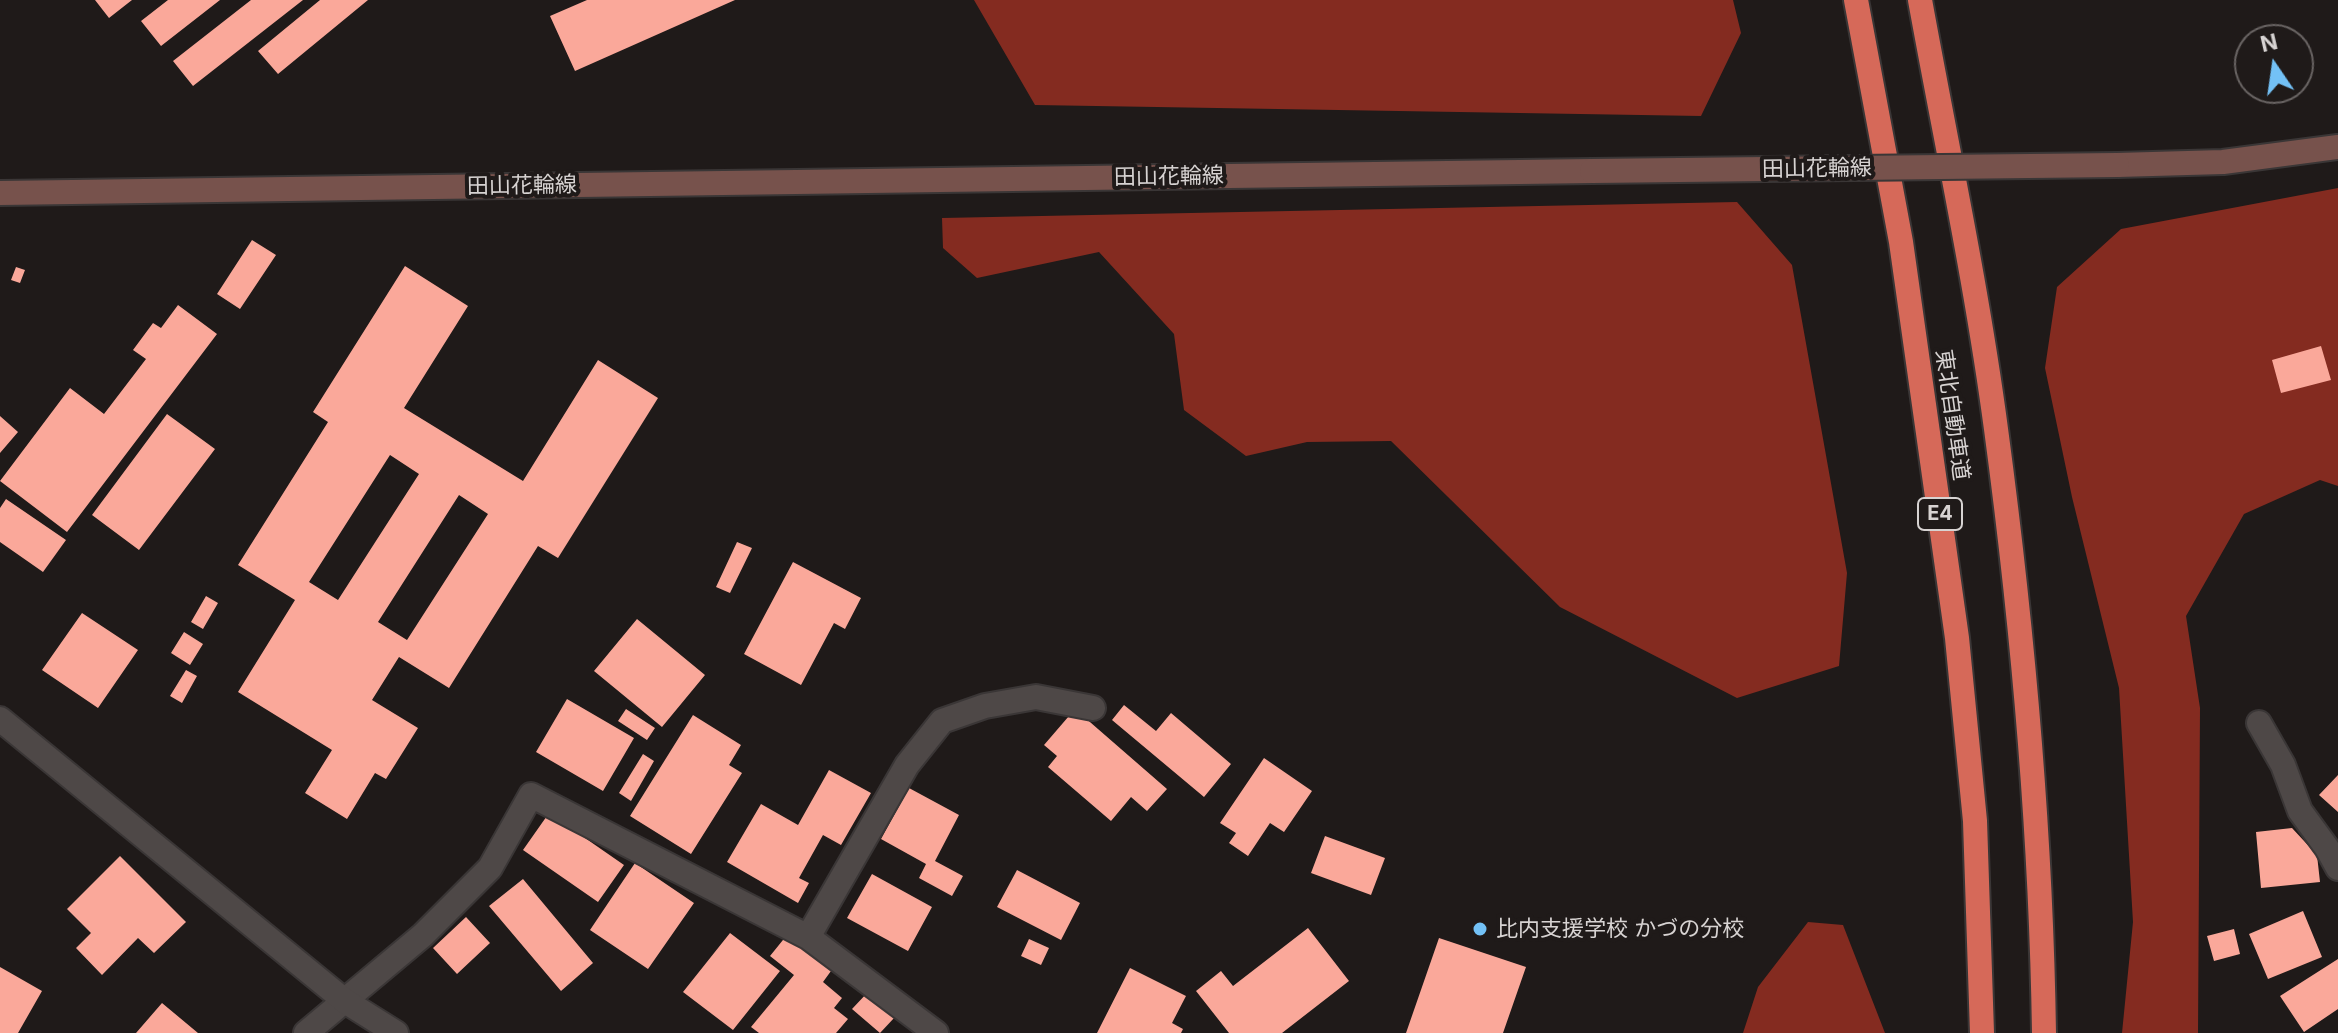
<!DOCTYPE html>
<html>
<head>
<meta charset="utf-8">
<style>
	body { margin:0 }
	#map { position:relative; width:2338px; height:1033px; overflow:hidden; background:#1f1a19; font-family:Inter,sans-serif }
	canvas { display:block }
	.north { position:absolute; left:2234px; top:24px; width:80px; height:80px; box-sizing:border-box; background:#1f1a19; border:2px solid #696463; border-radius:50%; rotate:347deg; font-size:22px; font-weight:700; line-height:32px; text-align:center; color:#d7d3d2 }
	.north::after { content:''; display:block; margin:auto; width:28px; height:36px; background:#73c1f6; clip-path:polygon(50% 0,100% 100%,50% 72%,0 100%) }
</style>
</head>
<body>
<div id="map">
<canvas width="2338" height="1033"></canvas>
<div class="north">N</div>
</div>
<script>
const g = document.querySelector('canvas').getContext('2d');
g.lineJoin = 'round';
function fill(path, color) {
  g.fillStyle = color;
  g.fill(path, 'evenodd');
}
function trace(path, color, width, dash) {
  g.strokeStyle = color;
  g.lineWidth = width;
  g.lineCap = dash ? 'butt' : 'round';
  g.setLineDash(dash || []);
  g.stroke(path);
}
function drawText(font, color, halo, rows, align = 'center') {
  g.font = font + ' Inter,"Noto Sans JP",sans-serif';
  g.lineWidth = 8;
  g.setLineDash([]);
  g.textBaseline = 'middle';
  g.strokeStyle = halo;
  g.fillStyle = color;
  for (const [text, x, y, turn = 0] of rows) {
    g.save();
    g.translate(x, y);
    g.rotate((+turn || 0) * Math.PI / 180);
    g.textAlign = isNaN(turn) ? turn : align;
    if (halo) g.strokeText(text, 0, 0);
    g.fillText(text, 0, 0);
    g.restore();
  }
}
const forest = new Path2D(`
	M974 0H1733L1741 33 1701 116 1035 105Z
	M2338 188V486L2320 480 2244 514 2186 616 2200 708 2198 1033H2122L2133 922 2119 688 2072 497 2045 368 2057 287 2121 229Z
	M1737 202 1792 265 1847 573 1839 666 1737 698 1560 607 1391 441 1307 442 1246 456 1184 410 1174 334 1099 252 977 278 943 248 942 218Z
	M1808 922 1843 925 1885 1033H1743L1758 987Z`);
const building = new Path2D(`
	M95 0H132L109 18Z
	M168 0H220L161 46 141 21Z
	M251 0H303L193 86 173 61Z
	M320 0H368L278 74 258 51Z
	M587 0H735L575 71 550 16Z
	M252 240 276 255 240 309 217 294Z
	M405 266 468 306 404 408 523 481 598 360 658 398 558 558 538 546 449 688 399 657 372 700 418 728 386 779 375 773 347 819 305 793 332 750 238 692 295 600 238 565 328 422 313 412ZM390 455 419 474 338 600 309 582ZM459 495 488 514 407 640 378 622Z
	M16 267 25 270 20 283 11 280Z
	M178 305 217 334 67 532 0 481 70 388 104 414 146 359 133 350 153 323 161 328Z
	M2321 346 2331 380 2281 393 2272 360Z
	M167 414 215 449 139 550 92 515Z
	M0 416 18 432 0 453Z
	M6 499 66 540 43 572 0 542V508Z
	M737 542 752 548 730 593 716 587Z
	M793 562 861 598 845 629 834 623 801 685 744 654Z
	M206 596 218 603 203 629 191 622Z
	M82 613 138 650 98 708 42 670Z
	M637 619 705 675 662 727 594 671Z
	M184 632 203 644 190 665 171 653Z
	M186 670 197 676 182 703 170 696Z
	M567 699 634 738 603 791 536 752Z
	M1124 705 1156 731 1171 713 1231 764 1204 797 1112 720Z
	M626 709 655 728 647 740 618 721Z
	M1075 709 1167 789 1147 811 1131 797 1111 821 1048 767 1057 756 1044 745Z
	M693 715 741 745 729 765 742 773 691 854 630 816Z
	M643 754 654 761 631 801 619 793Z
	M1264 758 1312 791 1284 832 1270 823 1248 856 1229 843 1236 833 1220 823Z
	M829 770 871 793 841 845 823 835 799 878 809 883 798 903 727 862 761 804 798 825Z
	M2338 775V812L2319 795Z
	M909 788 959 815 935 861 963 876 952 896 919 878 926 864 881 839Z
	M549 813 624 865 598 902 523 850Z
	M2292 828 2317 855 2320 882 2261 888 2256 832Z
	M1325 836 1385 858 1371 895 1311 873Z
	M120 856 186 922 154 953 138 938 102 975 76 948 91 933 67 909Z
	M635 863 694 903 648 969 590 930Z
	M1017 870 1080 903 1061 940 997 907Z
	M872 874 932 907 908 951 847 918Z
	M523 879 593 963 561 991 489 906Z
	M2303 911 2322 957 2268 979 2249 934Z
	M466 917 490 943 457 974 433 948Z
	M1308 928 1349 981 1282 1033H1229L1196 991 1221 971 1233 986Z
	M2234 929 2240 954 2214 961 2207 936Z
	M730 933 780 971 733 1030 683 992Z
	M787 935 831 971 823 982 842 998 834 1008 848 1019 836 1033H759L751 1027 794 975 770 956Z
	M1439 938 1526 967 1503 1033H1406Z
	M1029 939 1049 948 1041 965 1021 956Z
	M2338 959V1009L2304 1032 2280 996Z
	M0 967 42 991 18 1033H0Z
	M1130 968 1186 996 1172 1023 1183 1029 1181 1033H1097Z
	M868 992 895 1017 880 1033 852 1009Z
	M162 1003 198 1033H136Z`);
const minor = new Path2D(`
	M2259 723 2283 765 2300 811 2327 848 2338 868
	M808 937 907 765 942 721 985 706 1036 697 1093 708
	M306 1033 423 935 490 868 531 795 808 937 936 1033`);
const tertiary = new Path2D(`
	M0 719 345 1001 396 1033`);
const secondary = new Path2D(`
	M2117 165 2223 162 2338 147
	M0 193 1592 171`);
const motorway = new Path2D(`
	M1856 0 1901 242 1957 638 1975 821 1982 1033
	M1920 0C1946 143 1977 286 1996 429 2023 630 2041 831 2044 1033`);
const secondaryBridge = new Path2D(`
	M1592 171 2117 165`);
const markers = [
	[1480,929,8,"#73c1f6"]
];
const shields = [
	[1940,514,44]
];
const shieldNames = [
	["E4",1940,514]
];
const streetNames = [
	["田山花輪線",1817,169,-1],
	["田山花輪線",1169,177,-1],
	["田山花輪線",522,186,-1],
	["東北自動車道",1952,415,82]
];
const poiNames = [
	["比内支援学校 かづの分校",1496,929]
];
fill(forest, '#842b20');
fill(building, '#faa89a');
trace(minor, '#3a3636', 28);
trace(tertiary, '#3a3636', 28);
trace(secondary, '#3a3636', 28);
trace(motorway, '#3a3636', 28);
trace(minor, '#4e4847', 24);
trace(tertiary, '#4e4847', 24);
trace(secondary, '#77524c', 24);
trace(motorway, '#d66959', 24);
trace(secondaryBridge, '#3a3636', 28, []);
trace(secondaryBridge, '#77524c', 24);
for (const [x, y, r, color] of markers) {
  const dot = new Path2D();
  dot.arc(x, y, r, 0, 2 * Math.PI);
  g.fillStyle = color;
  g.fill(dot);
  trace(dot, '#1f1a19', 3);
}
for (const [x, y, w] of shields) {
  const box = new Path2D();
  box.roundRect(x - w / 2, y - 16, w, 32, 6);
  g.fillStyle = '#1f1a19';
  g.fill(box);
  trace(box, '#d7d3d2', 2);
}
drawText('bold 20px', '#d7d3d2', null, shieldNames);
drawText('22px', '#d7d3d2', '#1f1a19', streetNames);
drawText('22px', '#d7d3d2', '#1f1a19', poiNames, 'left');
</script>
</body>
</html>
